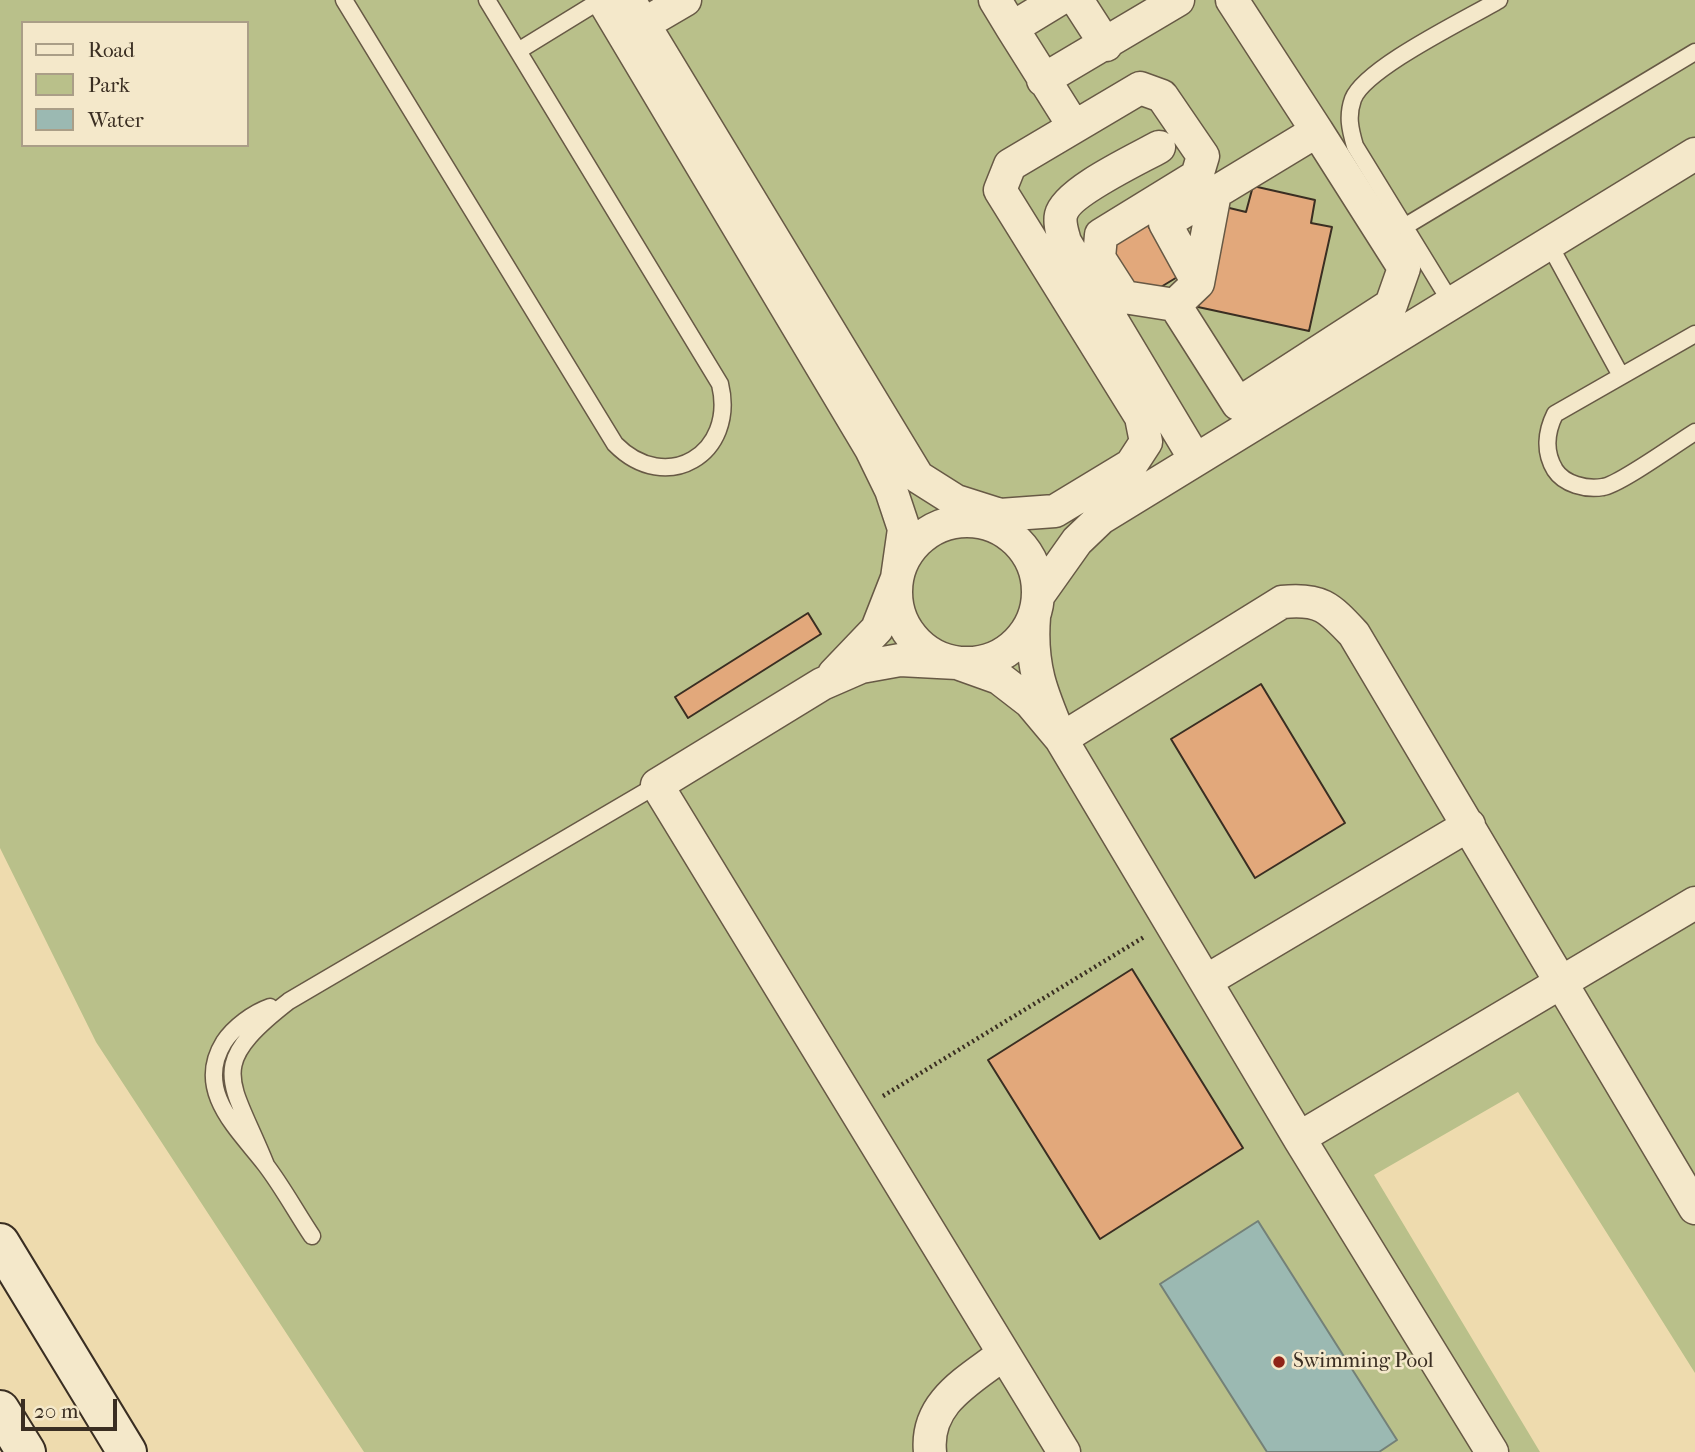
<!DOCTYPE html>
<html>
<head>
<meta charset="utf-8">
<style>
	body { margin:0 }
	#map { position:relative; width:1695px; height:1452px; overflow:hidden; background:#eedbae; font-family:"IM FELL French Canon",serif }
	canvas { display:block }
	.legend { position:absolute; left:21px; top:21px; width:228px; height:126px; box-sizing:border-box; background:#f4e8ca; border:2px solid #aa9e87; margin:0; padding:9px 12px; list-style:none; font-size:21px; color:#3a2e22 }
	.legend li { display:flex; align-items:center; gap:14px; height:35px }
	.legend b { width:35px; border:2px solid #aa9e87 }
	.scale { position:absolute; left:21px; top:1399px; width:96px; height:32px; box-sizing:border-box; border:4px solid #3a2e22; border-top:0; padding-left:9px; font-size:21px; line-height:24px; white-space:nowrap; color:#3a2e22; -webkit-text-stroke:5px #f4e8ca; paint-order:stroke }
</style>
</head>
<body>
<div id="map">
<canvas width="1695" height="1452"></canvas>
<ul class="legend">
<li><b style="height:9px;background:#f4e8ca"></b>Road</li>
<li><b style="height:19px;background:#b9c08a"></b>Park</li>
<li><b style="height:19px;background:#9bb9b2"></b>Water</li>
</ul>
<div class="scale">20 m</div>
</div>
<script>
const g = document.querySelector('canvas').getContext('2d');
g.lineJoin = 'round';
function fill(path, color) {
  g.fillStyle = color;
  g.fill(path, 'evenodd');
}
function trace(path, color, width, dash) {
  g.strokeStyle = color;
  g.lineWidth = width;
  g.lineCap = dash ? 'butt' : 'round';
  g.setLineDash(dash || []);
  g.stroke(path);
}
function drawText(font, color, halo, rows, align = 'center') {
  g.font = font + ' "IM FELL French Canon",serif';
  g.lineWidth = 5;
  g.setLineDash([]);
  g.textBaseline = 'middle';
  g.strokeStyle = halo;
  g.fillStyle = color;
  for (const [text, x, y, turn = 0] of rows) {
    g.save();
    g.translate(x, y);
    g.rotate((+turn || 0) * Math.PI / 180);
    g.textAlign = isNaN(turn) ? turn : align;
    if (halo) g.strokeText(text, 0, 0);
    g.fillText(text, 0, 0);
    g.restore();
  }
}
const green = new Path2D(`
	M0 0H1695V1373L1518 1092 1374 1175 1540 1452H364L96 1042 0 848ZM23 23H247V145H23Z`);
const water = new Path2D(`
	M1258 1221 1397 1440 1379 1452H1267L1160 1284Z`);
const building = new Path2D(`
	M1253 186 1315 200 1311 223 1332 227 1309 331 1198 307 1221 206 1246 212Z
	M1145 221 1179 276 1141 299 1108 244Z
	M808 613 821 634 688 718 675 697Z
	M1261 684 1345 823 1255 878 1171 739Z
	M1132 969 1243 1148 1100 1239 988 1060Z`);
const path = new Path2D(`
	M883 1096 1144 937`);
const lane = new Path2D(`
	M344 0 615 444C666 496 737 454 720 384L487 0
	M518 51 601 0
	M1404 227 1695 52
	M1549 244 1620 374
	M1452 304 1355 146C1350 129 1347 116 1353 99 1365 68 1467 19 1499 0
	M1695 334 1555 414C1546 432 1544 452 1555 470 1564 484 1586 490 1603 487 1619 485 1677 443 1695 432
	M270 1007C253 1013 234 1027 224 1042 194 1090 237 1128 265 1164 282 1186 296 1212 312 1236
	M266 1165C231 1078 204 1067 289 1001L657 785`);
const street = new Path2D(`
	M603 0 871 449 891 490 904 529 897 578 877 629 834 674
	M629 0 918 477 956 501 1000 515 1055 511 1131 465 1146 442 1141 417 1000 190 1010 165 1140 88 1162 96 1203 156 1197 176 1101 235 1099 258 1124 297 1175 305
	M995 0 1012 28
	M1058 0 1012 28 1073 125
	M1077 0 1106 45
	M644 24 685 0
	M1043 80 1178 0
	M1159 147C1138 159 1066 192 1061 215 1059 224 1063 234 1065 242L1195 459
	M1215 193 1198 283 1165 223 1317 131 1232 0
	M1198 283 1175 305 1238 404 1391 305 1404 268 1317 131
	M896 592a71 71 0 1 1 142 0a71 71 0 1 1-142 0Z
	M1038 596 1077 541 1101 518 1695 154
	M1034 617C1030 667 1042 694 1061 739L1299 1138
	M1061 739 1030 702 999 678 957 663 900 660 861 667 822 684 657 785 1064 1452
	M1061 739 1282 602C1320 598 1329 607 1354 634L1695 1208
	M1206 981 1469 825
	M930 1452C925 1403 968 1381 1002 1355
	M1492 1452 1299 1138 1695 903`);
const secondary = new Path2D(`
	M0 1243 127 1452
	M0 1410 26 1452`);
const markers = [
	[1279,1362,7,"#8f2418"]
];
const poiNames = [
	["Swimming Pool",1293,1362]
];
fill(green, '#b9c08a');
fill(water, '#9bb9b2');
trace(water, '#748178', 2);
fill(building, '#e2a87b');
trace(building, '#3a2e22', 2);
trace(lane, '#675945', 19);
trace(street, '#675945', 35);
trace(secondary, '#3a2e22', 42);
trace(path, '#3a2e22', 4.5, [2, 3.5]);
trace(lane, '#f4e8ca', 16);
trace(street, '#f4e8ca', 32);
trace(secondary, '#f4e8ca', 38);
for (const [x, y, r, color] of markers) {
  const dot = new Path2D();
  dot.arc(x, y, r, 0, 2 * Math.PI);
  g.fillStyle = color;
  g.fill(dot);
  trace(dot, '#f4e8ca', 2.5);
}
drawText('21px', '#3a2e22', '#f4e8ca', poiNames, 'left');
</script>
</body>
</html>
